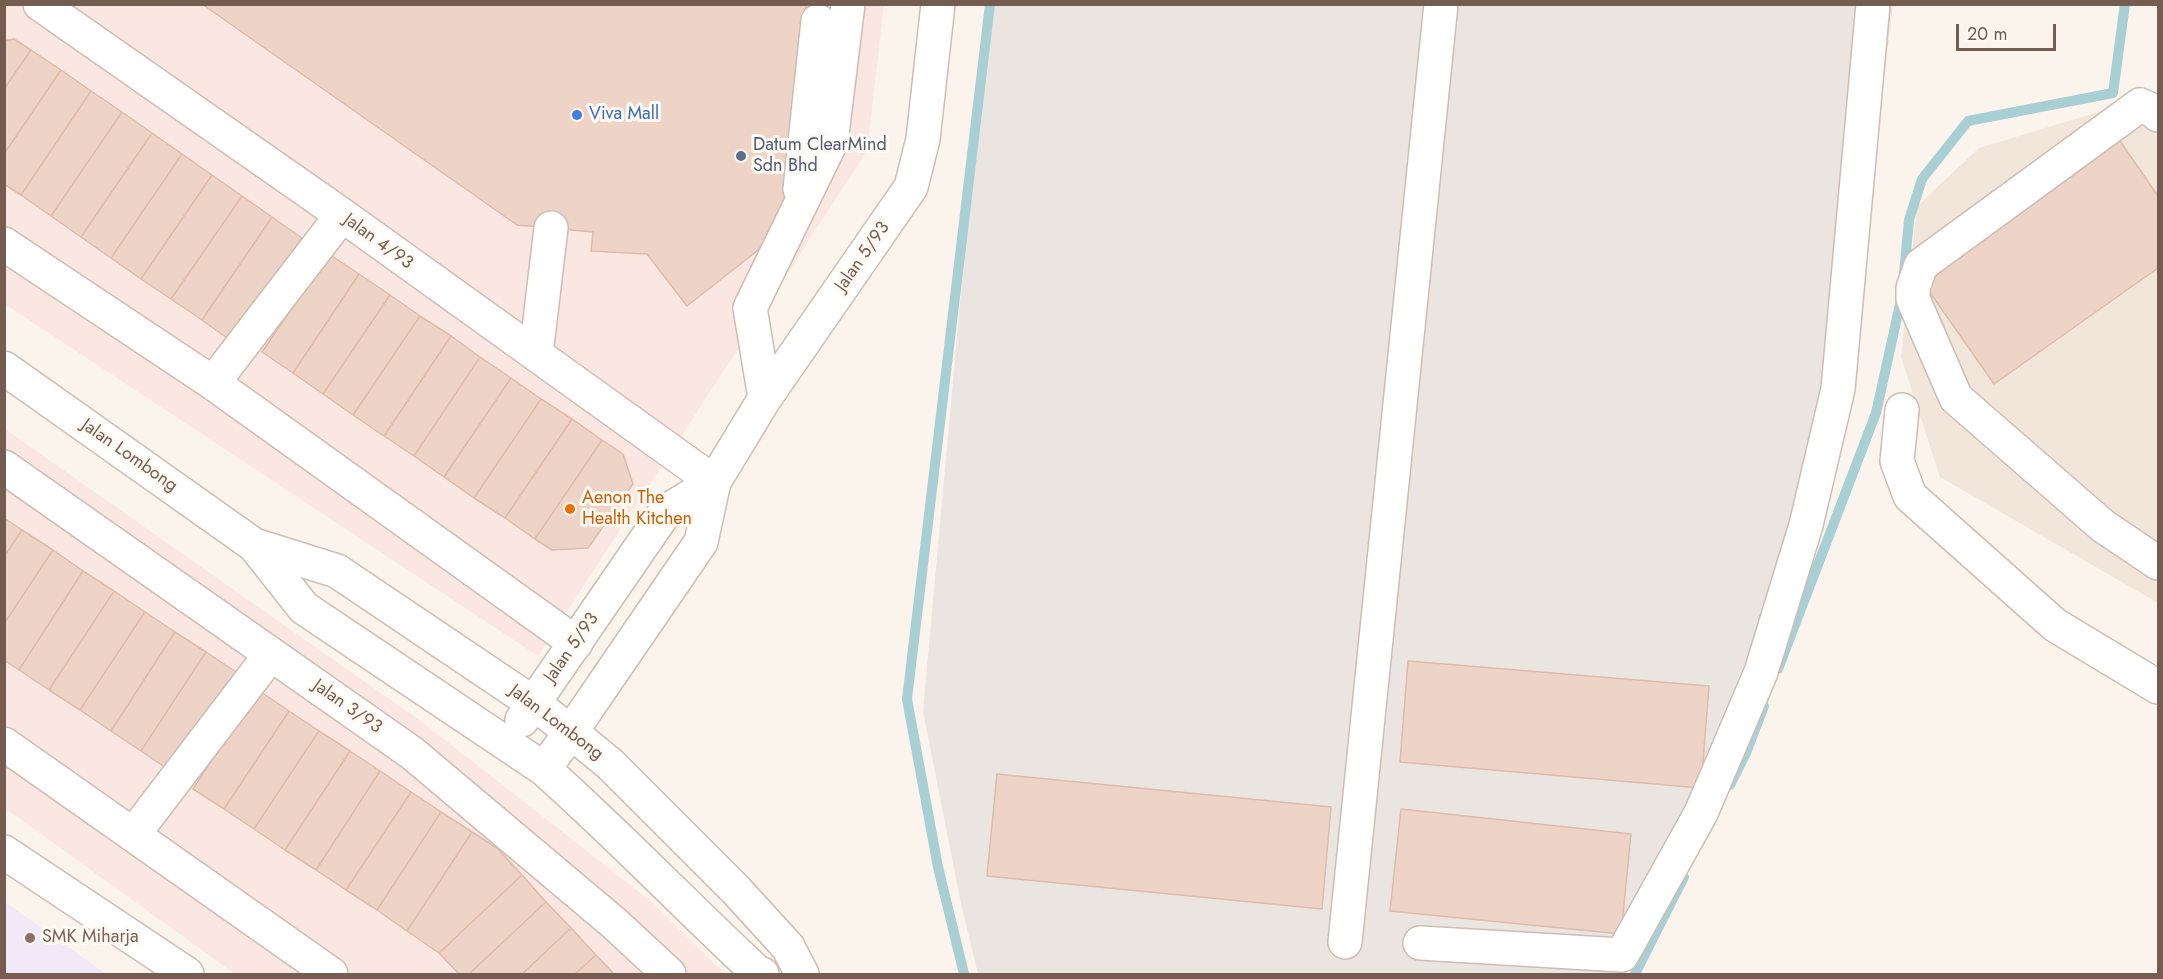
<!DOCTYPE html>
<html>
<head>
<meta charset="utf-8">
<style>
	body { margin:0 }
	#map { position:relative; width:2163px; height:979px; overflow:hidden; background:#fbf4ec; font-family:Jost,sans-serif }
	canvas { display:block }
	.frame { position:absolute; inset:0; border:6px solid #745c50; pointer-events:none }
	.scale { position:absolute; left:1956px; top:24px; width:100px; height:27px; box-sizing:border-box; border:3px solid #745c50; border-top:0; padding-left:8px; font-size:18px; line-height:21px; white-space:nowrap; color:#745c50; -webkit-text-stroke:4px #fef9f2; paint-order:stroke }
</style>
</head>
<body>
<div id="map">
<canvas width="2163" height="979"></canvas>
<div class="frame"></div>
<div class="scale">20 m</div>
</div>
<script>
const g = document.querySelector('canvas').getContext('2d');
g.lineJoin = 'round';
function fill(path, color) {
  g.fillStyle = color;
  g.fill(path, 'evenodd');
}
function trace(path, color, width, dash) {
  g.strokeStyle = color;
  g.lineWidth = width;
  g.lineCap = dash ? 'butt' : 'round';
  g.setLineDash(dash || []);
  g.stroke(path);
}
function drawText(font, color, halo, rows, align = 'center') {
  g.font = font + ' Jost,sans-serif';
  g.lineWidth = 6;
  g.setLineDash([]);
  g.textBaseline = 'middle';
  g.strokeStyle = halo;
  g.fillStyle = color;
  for (const [text, x, y, turn = 0] of rows) {
    g.save();
    g.translate(x, y);
    g.rotate((+turn || 0) * Math.PI / 180);
    g.textAlign = isNaN(turn) ? turn : align;
    if (halo) g.strokeText(text, 0, 0);
    g.fillText(text, 0, 0);
    g.restore();
  }
}
const residential = new Path2D(`
	M2158 94V603L1940 477 1901 357 1917 206 1979 148Z`);
const commercial = new Path2D(`
	M4 5H884L867 151 538 656 5 304Z
	M5 429 422 722 652 902 725 974H235L5 808Z`);
const industrial = new Path2D(`
	M987 5H1893L1842 418 1773 644 1625 974H978L961 904 923 711Z`);
const education = new Path2D(`
	M4 902H5L106 974H5Z`);
const stream = new Path2D(`
	M1904 273 1909 220 1922 179 1968 121 2113 93 2125 4
	M1778 669 1876 413 1902 295
	M1730 785 1746 753 1764 706
	M964 974 938 867 907 699 990 4
	M1635 974 1684 877`);
const building = new Path2D(`
	M202 4H806L780 233 687 306 647 254 591 251 593 232 517 225Z
	M14 39 31 50 4 89V41Z
	M31 50 61 70 4 154V89Z
	M61 70 91 91 21 195 4 184V154Z
	M91 91 122 112 51 216 21 195Z
	M122 112 152 133 81 237 51 216Z
	M152 133 182 154 111 258 81 237Z
	M2120 141 2158 196V268L1994 384 1922 281Z
	M182 154 212 175 141 279 111 258Z
	M212 175 242 196 171 299 141 279Z
	M242 196 272 217 202 320 171 299Z
	M272 217 302 238 231 341 202 320Z
	M329 254 359 274 293 373 262 352Z
	M359 274 390 295 323 394 293 373Z
	M390 295 420 316 353 415 323 394Z
	M420 316 451 336 384 436 353 415Z
	M451 336 480 357 414 456 384 436Z
	M480 357 511 378 444 477 414 456Z
	M511 378 541 399 474 498 444 477Z
	M541 399 572 419 505 518 474 498Z
	M572 419 602 440 535 539 505 518Z
	M602 440 623 454 633 484 588 548 552 550 535 539Z
	M4 518 22 530 4 557Z
	M22 530 53 550 4 624V557Z
	M53 550 83 571 19 670 4 660V624Z
	M83 571 114 591 49 690 19 670Z
	M114 591 145 612 80 710 49 690Z
	M145 612 175 632 111 731 80 710Z
	M175 632 206 652 141 751 111 731Z
	M206 652 236 672 172 772 141 751Z
	M1408 661 1709 686 1701 788 1400 762Z
	M258 690 289 711 224 809 193 789Z
	M289 711 319 731 254 829 224 809Z
	M319 731 350 751 285 850 254 829Z
	M350 751 380 771 316 870 285 850Z
	M380 771 411 792 346 890 316 870Z
	M997 774 1331 807 1322 909 987 876Z
	M411 792 441 812 377 910 346 890Z
	M1401 809 1631 834 1621 934 1390 911Z
	M441 812 472 832 407 931 377 910Z
	M472 832 497 848 522 875 439 953 407 931Z
	M522 875 546 902 469 974H459L439 953Z
	M546 902 571 928 522 974H469Z
	M571 928 596 955 575 974H522Z
	M596 955 614 974H575Z`);
const minor = new Path2D(`
	M40 4 342 215 714 482
	M2158 115 2154 111 2140 105 1921 265 1913 288V299L1956 398 2103 526 2158 563
	M800 189 818 21
	M4 244 213 383 576 643
	M536 354 551 228
	M4 368 254 545 304 608 544 769C617 834 685 905 757 972L762 974
	M213 383 342 215
	M765 398 750 308 831 142 848 4
	M1902 410 1897 461 1910 496 2055 625 2158 687
	M4 467 412 753 614 923 669 974
	M254 545 337 571 533 703 571 732 610 764 736 890 788 947 802 974
	M522 720 665 512 714 482
	M4 744 331 974
	M544 769 571 732 701 542 714 482 765 398 911 187 923 139 938 4
	M133 835 271 654
	M4 852 187 974
	M1345 942 1441 4
	M1420 943 1622 955 1701 813 1761 672 1806 525 1838 389 1873 4`);
const markers = [
	[577,115,6,"#3f7fe0"],
	[741,156,6,"#5c6f8a"],
	[570,509,6,"#e8710a"],
	[30,938,6,"#8d6e63"]
];
const shopNames = [
	["Viva Mall",589,115]
];
const serviceNames = [
	["Datum ClearMind",753,146],
	["Sdn Bhd",753,167]
];
const streetNames = [
	["Jalan 4/93",378,242,36],
	["Jalan 5/93",863,257,-55],
	["Jalan Lombong",129,456,35],
	["Jalan 5/93",572,648,-55],
	["Jalan 3/93",347,707,35],
	["Jalan Lombong",556,723,37]
];
const foodNames = [
	["Aenon The",582,499],
	["Health Kitchen",582,520]
];
const educationNames = [
	["SMK Miharja",42,938]
];
fill(residential, '#f2e6db');
fill(commercial, '#fae7e1');
fill(industrial, '#ebe5e1');
fill(education, '#f1e8f8');
trace(stream, '#a8cfd4', 10);
fill(building, '#eed4c6');
trace(building, '#dfbba8', 1.5);
trace(minor, '#cdbdb2', 36);
trace(minor, '#fff', 33);
for (const [x, y, r, color] of markers) {
  const dot = new Path2D();
  dot.arc(x, y, r, 0, 2 * Math.PI);
  g.fillStyle = color;
  g.fill(dot);
  trace(dot, '#fef9f2', 2);
}
drawText('18px', '#366cbe', '#fef9f2', shopNames, 'left');
drawText('18px', '#4e5e75', '#fef9f2', serviceNames, 'left');
drawText('18px', '#745c50', '#fef9f2', streetNames);
drawText('18px', '#c56008', '#fef9f2', foodNames, 'left');
drawText('18px', '#785e54', '#fef9f2', educationNames, 'left');
</script>
</body>
</html>
